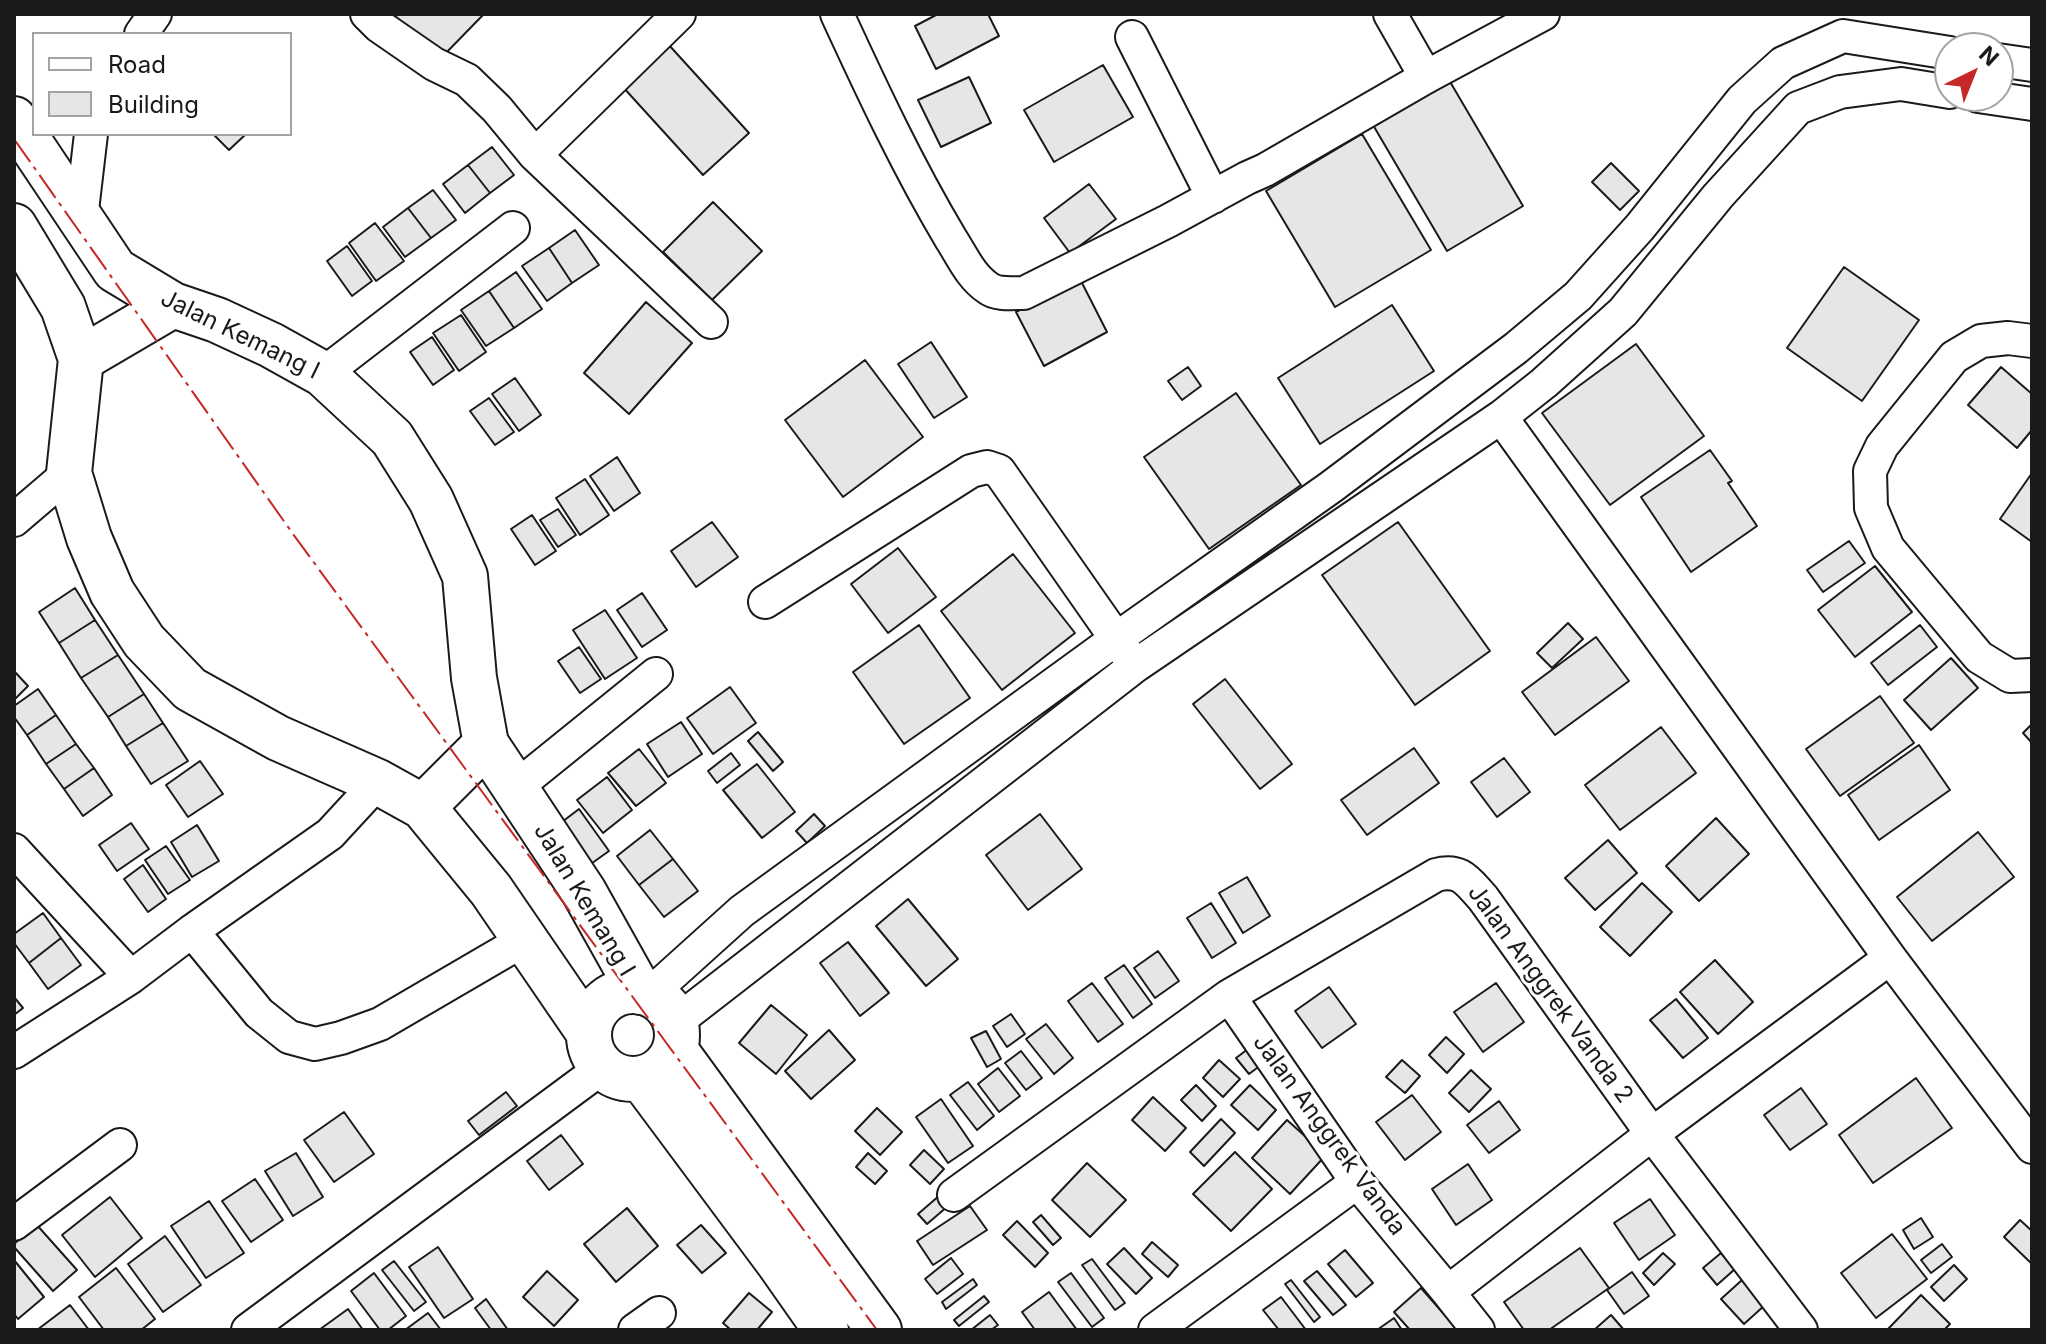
<!DOCTYPE html>
<html>
<head>
<meta charset="utf-8">
<style>
	body { margin:0 }
	#map { position:relative; width:2046px; height:1344px; overflow:hidden; background:#fff; font-family:Inter,sans-serif }
	canvas { display:block }
	.frame { position:absolute; inset:0; border:16px solid #1a1a1a; pointer-events:none }
	.legend { position:absolute; left:32px; top:32px; width:260px; height:104px; box-sizing:border-box; background:#fff; border:2px solid #a3a3a3; margin:0; padding:10px 14px; list-style:none; font-size:24px; color:#1a1a1a }
	.legend li { display:flex; align-items:center; gap:16px; height:40px }
	.legend b { width:40px; border:2px solid #a3a3a3 }
	.north { position:absolute; left:1934px; top:32px; width:80px; height:80px; box-sizing:border-box; background:#fff; border:2px solid #a3a3a3; border-radius:50%; rotate:43deg; font-size:22px; font-weight:700; line-height:32px; text-align:center; color:#1a1a1a }
	.north::after { content:''; display:block; margin:auto; width:28px; height:36px; background:#c62828; clip-path:polygon(50% 0,100% 100%,50% 72%,0 100%) }
</style>
</head>
<body>
<div id="map">
<canvas width="2046" height="1344"></canvas>
<div class="frame"></div>
<ul class="legend">
<li><b style="height:10px;background:#fff"></b>Road</li>
<li><b style="height:22px;background:#e6e6e6"></b>Building</li>
</ul>
<div class="north">N</div>
</div>
<script>
const g = document.querySelector('canvas').getContext('2d');
g.lineJoin = 'round';
function fill(path, color) {
  g.fillStyle = color;
  g.fill(path, 'evenodd');
}
function trace(path, color, width, dash) {
  g.strokeStyle = color;
  g.lineWidth = width;
  g.lineCap = dash ? 'butt' : 'round';
  g.setLineDash(dash || []);
  g.stroke(path);
}
function drawText(font, color, halo, rows, align = 'center') {
  g.font = font + ' Inter,sans-serif';
  g.lineWidth = 6;
  g.setLineDash([]);
  g.textBaseline = 'middle';
  g.strokeStyle = halo;
  g.fillStyle = color;
  for (const [text, x, y, turn = 0] of rows) {
    g.save();
    g.translate(x, y);
    g.rotate((+turn || 0) * Math.PI / 180);
    g.textAlign = isNaN(turn) ? turn : align;
    if (halo) g.strokeText(text, 0, 0);
    g.fillText(text, 0, 0);
    g.restore();
  }
}
const building = new Path2D(`
	M393 14H484L440 59Z
	M938 14H988L999 36 936 69 915 26Z
	M668 44 749 133 703 175 622 86Z
	M1103 65 1133 117 1054 162 1024 110Z
	M969 77 991 123 941 147 918 100Z
	M1449 80 1523 206 1447 251 1373 125Z
	M213 134H246L229 150Z
	M1362 134 1431 250 1335 307 1266 191Z
	M492 147 514 175 490 193 468 165Z
	M1611 163 1639 191 1620 210 1592 182Z
	M468 165 490 193 465 213 443 184Z
	M1089 184 1116 219 1070 253 1044 218Z
	M433 190 456 220 431 238 408 208Z
	M713 202 762 251 712 300 663 252Z
	M408 208 431 238 405 257 383 227Z
	M375 223 404 261 376 281 349 243Z
	M575 230 599 265 572 283 549 248Z
	M347 246 372 281 352 296 327 261Z
	M549 248 572 283 547 301 522 266Z
	M1844 267 1919 320 1862 401 1787 348Z
	M516 272 542 309 514 328 489 291Z
	M1080 279 1107 332 1044 366 1016 312Z
	M489 291 514 328 486 346 461 310Z
	M646 302 692 343 629 414 584 373Z
	M1392 305 1434 371 1320 444 1278 378Z
	M461 315 486 352 459 371 433 333Z
	M432 337 454 370 433 385 410 352Z
	M931 342 967 397 934 418 898 364Z
	M1636 344 1704 436 1610 505 1542 413Z
	M865 360 923 437 843 497 785 420Z
	M1188 367 1201 386 1182 400 1168 381Z
	M2001 367 2032 394V430L2017 448 1968 405Z
	M515 378 541 415 519 431 492 394Z
	M1236 393 1301 485 1209 549 1144 457Z
	M489 398 514 432 495 445 470 411Z
	M1710 450 1732 481 1728 483 1757 526 1691 572 1641 497Z
	M617 457 640 493 614 511 590 476Z
	M2032 473V542L2000 519Z
	M585 479 609 515 580 535 556 498Z
	M558 509 576 535 558 547 540 520Z
	M532 515 556 551 535 565 511 529Z
	M712 522 738 557 696 587 671 551Z
	M1398 522 1490 651 1415 705 1322 575Z
	M1849 541 1865 563 1823 592 1807 570Z
	M898 548 936 597 888 633 851 584Z
	M1013 554 1075 633 1002 690 941 611Z
	M1875 566 1912 612 1855 657 1818 610Z
	M75 588 95 620 59 643 39 612Z
	M642 593 667 630 642 647 617 610Z
	M605 610 637 658 605 679 573 630Z
	M95 620 118 655 81 678 59 643Z
	M1568 623 1583 639 1552 668 1537 653Z
	M919 625 970 698 904 744 853 672Z
	M1920 625 1937 647 1888 685 1871 663Z
	M1596 637 1629 681 1555 735 1522 692Z
	M579 647 601 679 580 693 558 661Z
	M118 655 144 694 108 717 81 678Z
	M1951 658 1978 688 1931 730 1904 700Z
	M14 671 28 686 14 700Z
	M1225 679 1292 764 1260 789 1193 704Z
	M730 687 756 723 713 754 687 718Z
	M38 689 56 715 27 735 14 717V706Z
	M144 694 163 723 126 746 108 717Z
	M1880 696 1914 743 1840 796 1806 749Z
	M56 715 76 744 46 764 27 735Z
	M681 722 702 754 668 777 647 744Z
	M163 723 188 761 151 784 126 746Z
	M2032 724V743L2023 733Z
	M1661 727 1696 773 1620 830 1585 785Z
	M758 732 783 762 773 771 748 741Z
	M76 744 94 768 64 789 46 764Z
	M1919 745 1950 790 1879 840 1848 795Z
	M1414 748 1439 783 1367 835 1341 800Z
	M639 749 666 783 636 806 608 773Z
	M731 753 740 765 717 783 708 771Z
	M1504 758 1530 792 1497 817 1471 782Z
	M200 761 223 794 188 817 166 785Z
	M757 764 795 812 762 838 723 790Z
	M94 768 112 795 83 816 64 789Z
	M607 777 632 810 603 833 577 800Z
	M579 809 609 851 588 866 558 825Z
	M814 814 825 826 807 843 796 831Z
	M1040 814 1082 869 1028 910 986 855Z
	M1716 818 1749 854 1699 901 1666 866Z
	M131 823 149 849 117 871 99 845Z
	M197 825 219 861 192 877 171 842Z
	M650 830 673 859 639 885 617 856Z
	M1978 832 2014 877 1932 941 1897 897Z
	M1608 840 1637 873 1595 910 1565 878Z
	M166 846 190 880 168 894 145 860Z
	M673 859 698 891 664 917 639 885Z
	M143 865 166 899 148 912 124 879Z
	M1247 877 1270 916 1243 933 1219 893Z
	M1642 883 1672 912 1630 956 1600 927Z
	M908 899 958 959 926 986 876 926Z
	M1211 903 1236 943 1212 958 1187 918Z
	M43 913 61 938 29 963 14 943V934Z
	M61 938 81 965 48 989 29 963Z
	M848 942 889 993 860 1016 820 963Z
	M1158 951 1179 981 1155 998 1134 968Z
	M1715 960 1753 1002 1718 1034 1680 992Z
	M1124 965 1152 1004 1133 1018 1105 978Z
	M1092 983 1123 1024 1098 1042 1068 1001Z
	M1496 983 1524 1022 1483 1052 1454 1012Z
	M1329 987 1356 1024 1322 1048 1295 1011Z
	M14 997 23 1008 14 1015Z
	M1676 999 1708 1038 1683 1058 1650 1020Z
	M771 1005 807 1035 776 1074 739 1043Z
	M1011 1014 1025 1034 1007 1047 993 1026Z
	M1046 1024 1073 1058 1054 1074 1026 1039Z
	M829 1030 855 1060 811 1099 785 1071Z
	M986 1031 1001 1059 987 1067 971 1038Z
	M1446 1037 1464 1054 1447 1073 1429 1055Z
	M1252 1046 1265 1062 1249 1074 1236 1058Z
	M1021 1051 1042 1078 1026 1090 1005 1063Z
	M1219 1060 1240 1079 1223 1097 1203 1078Z
	M1402 1060 1420 1076 1405 1093 1386 1077Z
	M998 1068 1020 1096 999 1112 978 1084Z
	M1471 1070 1491 1089 1469 1112 1449 1093Z
	M1916 1078 1952 1128 1873 1183 1839 1135Z
	M968 1082 994 1116 977 1130 950 1095Z
	M1196 1085 1216 1106 1202 1121 1181 1100Z
	M1250 1085 1276 1110 1258 1130 1231 1105Z
	M1801 1088 1827 1124 1790 1150 1764 1115Z
	M506 1092 517 1106 479 1135 468 1121Z
	M1412 1095 1441 1132 1405 1160 1376 1122Z
	M1153 1097 1186 1128 1165 1151 1132 1120Z
	M941 1099 973 1146 948 1163 916 1117Z
	M1499 1101 1520 1130 1489 1153 1467 1125Z
	M877 1108 902 1132 880 1155 855 1131Z
	M344 1112 374 1154 334 1182 304 1140Z
	M1221 1119 1235 1133 1204 1166 1190 1152Z
	M1287 1120 1326 1155 1290 1194 1252 1158Z
	M561 1135 583 1164 549 1190 527 1161Z
	M924 1150 944 1169 930 1184 910 1165Z
	M1235 1152 1272 1189 1231 1231 1193 1194Z
	M296 1153 323 1197 293 1216 265 1171Z
	M868 1153 887 1171 875 1184 856 1167Z
	M1087 1163 1126 1200 1090 1237 1052 1200Z
	M1468 1164 1492 1200 1456 1225 1432 1189Z
	M255 1179 283 1220 251 1242 222 1201Z
	M947 1189 955 1200 927 1224 918 1214Z
	M110 1197 142 1238 95 1277 62 1235Z
	M1650 1199 1675 1235 1639 1260 1614 1223Z
	M209 1201 244 1253 206 1278 171 1226Z
	M970 1206 987 1230 933 1265 917 1241Z
	M627 1208 658 1246 616 1282 584 1244Z
	M1041 1215 1061 1238 1053 1245 1033 1222Z
	M1921 1218 1933 1237 1914 1249 1903 1230Z
	M2020 1220 2032 1231V1264L2004 1237Z
	M1017 1221 1048 1253 1035 1267 1003 1235Z
	M36 1224 77 1270 53 1291 14 1247V1244Z
	M701 1225 726 1253 702 1273 677 1245Z
	M1892 1234 1927 1279 1876 1318 1841 1273Z
	M165 1236 201 1285 163 1312 128 1264Z
	M1152 1242 1178 1265 1168 1277 1142 1254Z
	M1942 1244 1952 1257 1931 1273 1921 1260Z
	M438 1247 473 1299 444 1318 409 1267Z
	M1124 1248 1152 1278 1136 1294 1107 1264Z
	M1580 1248 1609 1288 1549 1330H1524L1504 1302Z
	M1345 1250 1373 1283 1356 1297 1328 1264Z
	M1663 1253 1675 1264 1654 1285 1643 1273Z
	M1721 1253 1735 1269 1717 1285 1703 1268Z
	M951 1258 963 1274 937 1294 925 1279Z
	M1092 1259 1125 1303 1115 1310 1082 1265Z
	M14 1260 44 1297 18 1319 14 1314Z
	M394 1261 426 1302 414 1311 382 1270Z
	M1954 1265 1967 1279 1944 1301 1931 1287Z
	M116 1268 155 1319 141 1330H104L79 1297Z
	M547 1271 578 1300 554 1326 523 1297Z
	M1317 1271 1346 1305 1333 1315 1304 1281Z
	M1632 1272 1649 1296 1624 1314 1607 1290Z
	M374 1273 406 1316 388 1330H380L351 1291Z
	M1071 1273 1104 1318 1092 1327 1058 1282Z
	M973 1279 977 1285 946 1309 942 1302Z
	M1291 1280 1320 1317 1314 1322 1285 1284Z
	M1742 1280 1765 1305 1744 1324 1721 1299Z
	M1421 1288 1458 1330H1410L1394 1312Z
	M1049 1292 1077 1330H1035L1022 1312Z
	M749 1293 772 1312 757 1330H731L723 1323Z
	M1921 1295 1950 1324 1944 1330H1887Z
	M984 1296 989 1302 959 1326 954 1320Z
	M1281 1297 1306 1330H1279L1263 1310Z
	M486 1299 508 1330H491L475 1308Z
	M70 1305 89 1330H37Z
	M348 1309 363 1330H319Z
	M428 1313 441 1330H405Z
	M990 1315 998 1325 991 1330H971Z
	M1611 1315 1624 1330H1594Z
	M1394 1318 1402 1330H1377Z`);
const street = new Path2D(`
	M367 14 379 26 434 64 467 80 497 109 535 155 711 322
	M837 14C872 90 908 167 951 239 962 256 971 277 988 288 997 295 1012 293 1024 293L1168 221 1247 178 1265 170 1426 77 1543 14
	M1390 14 1426 77
	M141 34 155 14
	M1132 37 1213 197
	M1998 60 2032 65
	M1978 96 2032 104
	M535 155 679 14
	M81 219 91 134
	M2032 341 2008 338 1981 341 1954 357 1882 446 1870 471 1871 508 1888 548 1979 657 2010 676 2032 675
	M323 374 513 228
	M1501 417 1890 958 2032 1147
	M14 520 69 473
	M765 602 971 471 987 467 999 471 1129 657
	M515 788 656 674
	M14 850 131 977
	M192 931 259 1013 289 1037 315 1044 341 1038 380 1024 524 940
	M650 994 742 911 1116 639 1331 487 1516 348 1578 296 1640 227 1742 100 1783 63 1843 36 1950 53
	M1229 996 1436 875C1461 868 1468 882 1483 898L1652 1134 1801 1330
	M676 1022 1135 666 1501 417 1544 383 1623 312 1718 196 1798 108 1840 92 1901 84 1950 92
	M14 1052 131 977 192 931 330 834 378 782
	M954 1195 1229 996 1357 1182 1448 1292 1652 1134 1890 958
	M14 1224 120 1145
	M1448 1292 1478 1330
	M248 1330 603 1067
	M635 1330 659 1313
	M1155 1330 1357 1182`);
const secondary = new Path2D(`
	M14 119 115 270 173 305 217 320 271 345 323 374 392 438 431 500 465 576 474 678 486 744 584 892 640 992
	M14 226 63 307 81 359 69 473 89 538 112 592 144 641 190 689 278 738 378 782 423 807 491 890 589 1033
	M81 359 173 305
	M423 807 486 744
	M589 1035a44 44 0 1 1 88 0a44 44 0 1 1-88 0Z
	M675 1050 879 1330
	M642 1079 779 1263 826 1330`);
const power = new Path2D(`
	M14 139 293 534 877 1330`);
const streetNames = [
	["Jalan Kemang I",240,335,26],
	["Jalan Kemang I",584,900,59],
	["Jalan Anggrek Vanda 2",1550,994,54],
	["Jalan Anggrek Vanda",1329,1135,54]
];
fill(building, '#e6e6e6');
trace(building, '#1a1a1a', 2);
trace(street, '#1a1a1a', 36);
trace(secondary, '#1a1a1a', 48);
trace(street, '#fff', 32);
trace(secondary, '#fff', 44);
trace(power, '#c62828', 2, [28, 6, 4, 6]);
drawText('24px', '#1a1a1a', '#fff', streetNames);
</script>
</body>
</html>
